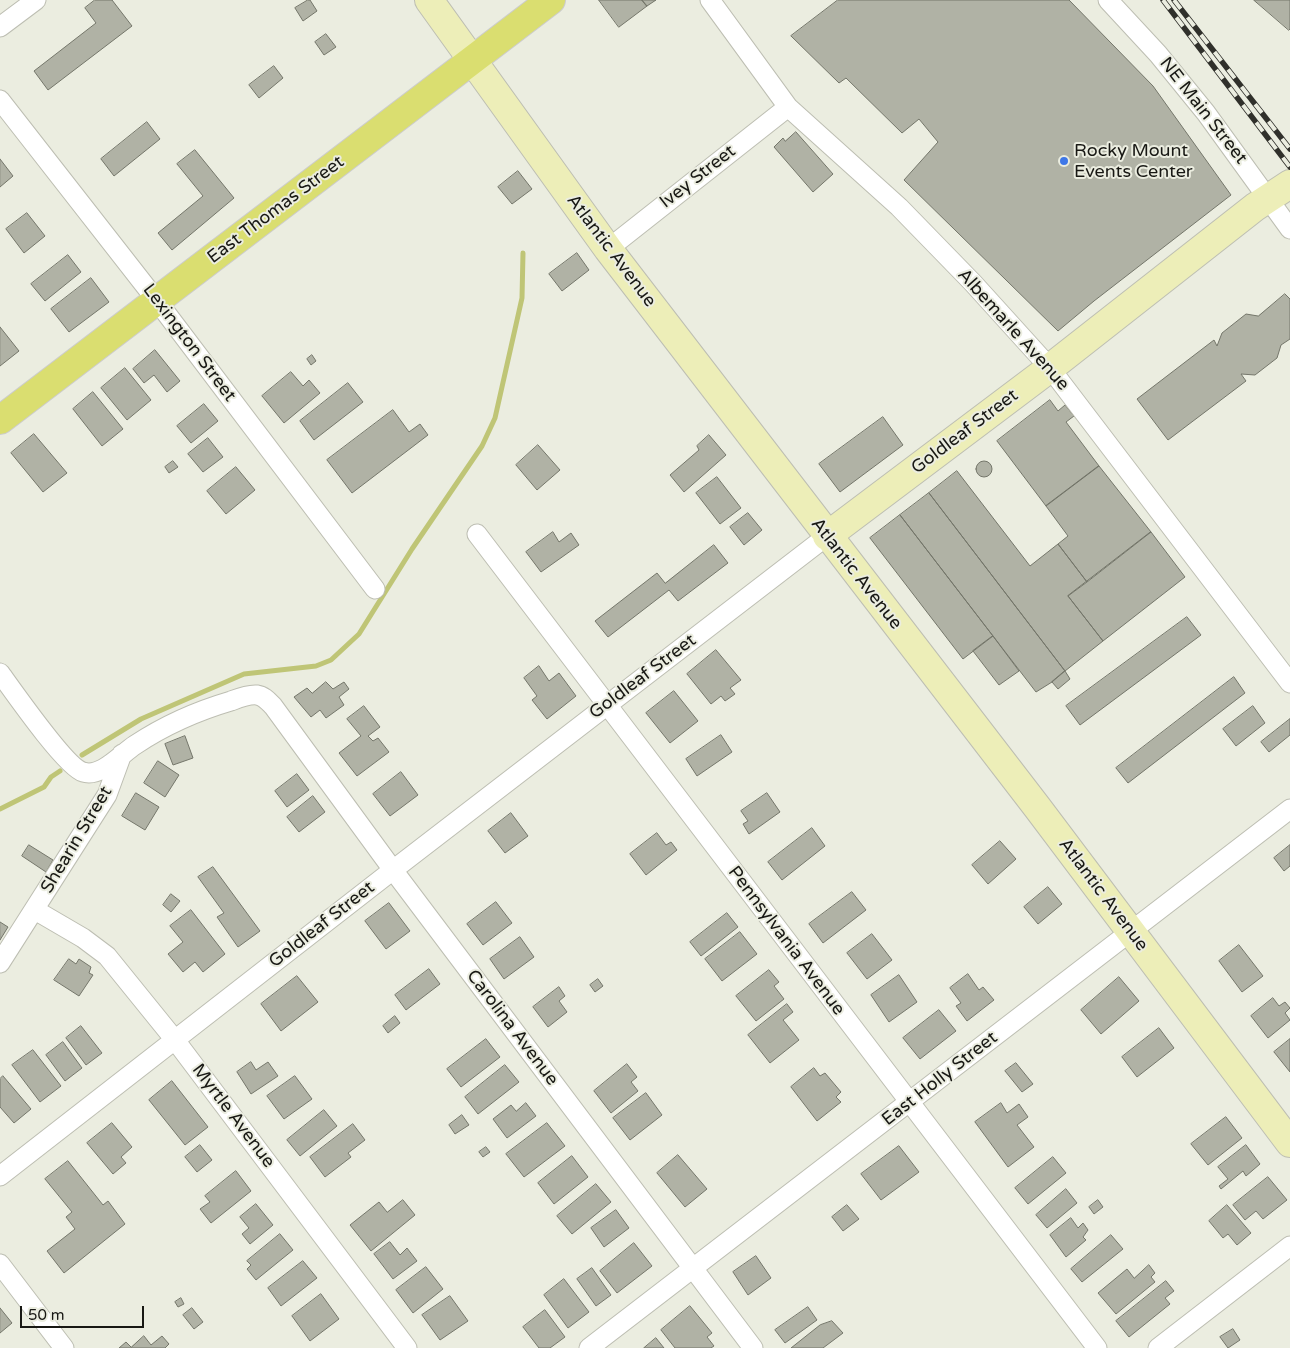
<!DOCTYPE html>
<html>
<head>
<meta charset="utf-8">
<style>
	body { margin:0 }
	#map { position:relative; width:1290px; height:1348px; overflow:hidden; background:#ebede0; font-family:"Varela Round",sans-serif }
	canvas { display:block }
	.scale { position:absolute; left:20px; top:1306px; width:124px; height:22px; box-sizing:border-box; border:2px solid #181814; border-top:0; padding-left:6px; font-size:15px; line-height:18px; white-space:nowrap; color:#181814; -webkit-text-stroke:4px #ebede0; paint-order:stroke }
</style>
</head>
<body>
<div id="map">
<canvas width="1290" height="1348"></canvas>
<div class="scale">50 m</div>
</div>
<script>
const g = document.querySelector('canvas').getContext('2d');
g.lineJoin = 'round';
function trace(path, color, width, dash) {
  g.strokeStyle = color;
  g.lineWidth = width;
  g.lineCap = dash ? 'butt' : 'round';
  g.setLineDash(dash || []);
  g.stroke(path);
}
function fill(path, color) {
  g.fillStyle = color;
  g.fill(path, 'evenodd');
}
function drawText(font, color, halo, rows, align = 'center') {
  g.font = font + ' "Varela Round",sans-serif';
  g.lineWidth = 4;
  g.setLineDash([]);
  g.textBaseline = 'middle';
  g.strokeStyle = halo;
  g.fillStyle = color;
  for (const [text, x, y, turn = 0] of rows) {
    g.save();
    g.translate(x, y);
    g.rotate((+turn || 0) * Math.PI / 180);
    g.textAlign = isNaN(turn) ? turn : align;
    if (halo) g.strokeText(text, 0, 0);
    g.fillText(text, 0, 0);
    g.restore();
  }
}
const stream = new Path2D(`
	M82 755 141 719 244 674 316 666 331 660 359 634 412 549 482 446 495 418 522 298 523 253
	M0 809 44 787 51 777 60 771`);
const building = new Path2D(`
	M95 0H112L132 26 48 90 34 71 96 23 85 8Z
	M308 0H310L317 11 303 21 295 8Z
	M599 0H642L647 6 619 27Z
	M642 0H656L647 6Z
	M838 0H1069L1153 86 1231 195 1094 301 1058 331 904 180 938 142 919 119 902 133 846 78 839 83 791 36Z
	M1254 0H1290V29L1289 30Z
	M326 34 336 47 324 55 315 42Z
	M274 66 283 78 259 98 249 85Z
	M147 122 160 139 114 176 101 159Z
	M796 132 833 174 813 192 774 147 783 138 785 141Z
	M195 150 234 198 172 250 158 233 203 196 177 164Z
	M0 159 13 176 0 187Z
	M518 171 532 189 512 204 498 187Z
	M27 213 45 236 24 253 6 229Z
	M577 253 589 270 562 291 549 274Z
	M68 255 81 272 45 301 31 284Z
	M91 278 109 302 69 332 51 309Z
	M1285 294 1290 299V339L1281 345 1277 358 1255 375 1241 374 1246 381 1168 440 1137 399 1214 340 1217 346 1222 333 1246 314 1258 316Z
	M0 327 19 351 0 366Z
	M155 350 180 381 167 392 154 375 144 383 133 369Z
	M312 355 316 361 311 365 307 359Z
	M125 368 151 400 127 420 101 388Z
	M291 372 303 386 309 380 320 393 284 423 262 396Z
	M348 383 363 402 314 440 300 421Z
	M93 392 123 429 102 446 73 409Z
	M1050 400 1058 411 1065 405 1074 416 1066 422 1099 466 1046 506 997 441Z
	M204 404 218 421 191 443 177 426Z
	M393 410 409 432 420 424 428 435 352 493 327 460Z
	M883 417 903 445 840 492 819 464Z
	M34 434 67 473 43 492 11 453Z
	M709 435 726 455 684 492 670 475 699 450 697 446Z
	M208 438 223 457 203 472 188 454Z
	M538 445 560 470 537 490 516 465Z
	M173 461 178 467 169 473 165 467Z
	M976 469a8 8 0 1 1 16 0a8 8 0 1 1-16 0Z
	M1099 466 1151 532 1087 582 1058 544 1068 536 1046 506Z
	M236 467 255 490 226 514 207 491Z
	M957 471 1030 566 1058 544 1087 582 1068 596 1103 641 1065 671 929 493Z
	M717 477 741 508 720 524 696 493Z
	M929 493 1065 671 1052 682 1036 692 900 515Z
	M748 513 762 530 744 545 730 527Z
	M900 515 993 636 963 659 870 538Z
	M553 532 559 542 571 533 579 545 541 572 526 552Z
	M1151 532 1185 577 1103 641 1068 596Z
	M714 545 728 563 678 601 669 590 608 637 595 621 657 573 665 583Z
	M1187 617 1201 635 1080 725 1066 706Z
	M993 636 1019 671 999 685 973 651Z
	M716 650 741 680 730 688 735 694 725 701 721 696 711 704 687 674Z
	M539 666 549 681 559 673 576 696 547 719 532 700 537 696 524 678Z
	M1065 671 1070 679 1058 689 1052 682Z
	M1234 677 1245 693 1128 783 1116 768Z
	M326 682 333 689 344 682 349 689 339 697 344 705 326 718 320 710 311 717 294 697 307 688 312 693Z
	M674 691 698 721 670 743 646 713Z
	M364 706 380 727 368 736 373 741 378 738 389 752 357 776 339 753 361 736 347 719Z
	M1253 706 1265 723 1236 746 1223 729Z
	M1290 719V735L1269 752 1261 742Z
	M721 735 732 752 697 776 686 759Z
	M185 736 193 758 173 765 165 744Z
	M158 761 179 775 165 797 144 783Z
	M401 772 418 795 390 816 373 794Z
	M297 774 309 790 287 807 275 791Z
	M136 793 159 807 145 830 122 816Z
	M767 793 780 812 749 834 743 824 748 821 741 811Z
	M313 796 325 812 299 832 287 817Z
	M511 813 528 836 505 853 488 831Z
	M812 828 825 846 782 880 768 862Z
	M657 833 666 845 671 842 677 850 646 875 630 854Z
	M1000 841 1016 859 988 884 972 865Z
	M29 845 53 860 46 872 22 856Z
	M1290 845V866L1284 871 1274 858Z
	M213 867 260 931 238 947 217 917 224 913 198 877Z
	M1048 887 1062 904 1038 924 1024 907Z
	M852 892 866 910 823 943 809 924Z
	M171 894 180 901 171 912 163 905Z
	M496 902 512 923 483 945 467 924Z
	M389 903 410 931 386 949 365 921Z
	M191 910 225 954 203 972 195 962 183 972 168 954 183 942 170 926Z
	M727 913 738 927 701 956 690 942Z
	M0 922 8 927 0 940Z
	M740 932 757 954 722 981 705 959Z
	M872 934 892 960 867 979 847 953Z
	M520 937 534 957 504 979 490 959Z
	M1239 945 1263 976 1242 992 1219 961Z
	M69 959 76 964 79 959 91 967 89 973 93 975 79 996 54 980Z
	M429 969 440 984 406 1010 395 995Z
	M769 970 779 982 774 986 784 999 756 1021 736 996Z
	M968 974 979 990 983 987 994 1000 967 1021 956 1006 961 1003 950 988Z
	M899 975 917 1002 889 1022 871 995Z
	M297 976 318 1002 281 1031 261 1004Z
	M1119 977 1139 1001 1101 1034 1081 1010Z
	M598 979 603 986 595 992 590 985Z
	M559 987 565 996 559 1001 567 1012 548 1027 533 1007Z
	M1273 998 1279 1006 1285 1002 1290 1008 1285 1013 1290 1020 1268 1038 1251 1016Z
	M787 1004 793 1012 783 1020 799 1040 770 1063 748 1035Z
	M939 1010 956 1031 920 1059 903 1038Z
	M395 1016 400 1023 388 1033 383 1026Z
	M81 1026 102 1053 86 1065 66 1038Z
	M1159 1028 1174 1048 1137 1077 1122 1057Z
	M486 1039 500 1057 461 1087 447 1069Z
	M1290 1039V1072L1274 1052Z
	M63 1042 82 1068 65 1081 46 1055Z
	M33 1050 61 1086 40 1102 12 1065Z
	M251 1062 256 1070 268 1062 278 1076 251 1094 237 1072Z
	M1016 1063 1033 1084 1022 1092 1005 1071Z
	M627 1064 637 1077 631 1082 638 1091 611 1113 594 1091Z
	M505 1065 519 1082 478 1114 465 1097Z
	M814 1068 820 1076 825 1073 841 1092 836 1097 841 1102 817 1121 791 1087Z
	M3 1076 31 1109 14 1123 0 1107V1079Z
	M295 1076 312 1099 284 1119 267 1096Z
	M172 1081 208 1127 185 1145 149 1100Z
	M646 1093 662 1115 630 1140 613 1118Z
	M526 1103 536 1116 507 1138 493 1119 511 1105 516 1111Z
	M1001 1103 1007 1113 1019 1104 1028 1117 1017 1125 1034 1147 1008 1167 975 1122Z
	M324 1110 337 1126 300 1156 287 1140Z
	M462 1115 469 1125 455 1134 449 1125Z
	M1226 1117 1242 1138 1208 1165 1191 1144Z
	M112 1123 132 1147 121 1157 126 1163 113 1174 87 1143Z
	M547 1123 565 1146 524 1177 506 1154Z
	M353 1124 365 1140 348 1153 351 1157 325 1177 310 1157Z
	M200 1145 212 1160 197 1172 185 1157Z
	M1246 1145 1260 1164 1246 1176 1243 1171 1221 1189 1219 1186 1228 1179 1218 1167Z
	M899 1146 919 1172 881 1200 861 1174Z
	M486 1147 490 1152 483 1157 479 1152Z
	M678 1155 707 1189 685 1207 657 1173Z
	M572 1156 588 1177 554 1204 538 1183Z
	M1053 1157 1066 1173 1028 1204 1015 1188Z
	M68 1161 103 1205 108 1201 125 1224 64 1273 47 1251 75 1229 66 1217 72 1212 45 1179Z
	M236 1171 251 1191 211 1223 200 1209 210 1202 205 1196Z
	M1268 1177 1287 1200 1263 1219 1256 1211 1245 1220 1233 1205Z
	M596 1184 611 1202 572 1234 557 1216Z
	M1066 1189 1077 1203 1047 1228 1036 1215Z
	M403 1200 415 1215 371 1251 350 1225 379 1202 387 1212Z
	M1098 1200 1103 1207 1094 1214 1089 1207Z
	M256 1204 273 1225 250 1244 242 1234 249 1228 240 1217Z
	M847 1205 859 1219 843 1231 832 1217Z
	M1227 1205 1251 1233 1237 1245 1228 1234 1223 1238 1209 1221Z
	M616 1210 629 1228 604 1247 591 1228Z
	M1071 1218 1078 1228 1083 1223 1088 1230 1083 1237 1086 1240 1066 1257 1050 1235Z
	M280 1234 293 1250 256 1280 247 1269 251 1265 247 1261Z
	M1111 1235 1123 1249 1082 1282 1071 1269Z
	M390 1242 400 1255 407 1248 417 1261 393 1279 374 1254Z
	M634 1243 652 1266 617 1293 600 1271Z
	M756 1256 771 1278 748 1295 733 1272Z
	M303 1261 317 1278 281 1306 268 1288Z
	M1149 1265 1155 1273 1151 1277 1155 1282 1116 1314 1098 1293 1127 1269 1134 1278Z
	M426 1267 443 1289 413 1313 396 1290Z
	M592 1268 611 1295 596 1306 577 1279Z
	M564 1279 589 1312 568 1328 544 1295Z
	M1166 1281 1174 1291 1165 1298 1170 1304 1129 1337 1116 1321Z
	M321 1294 339 1319 310 1341 292 1316Z
	M450 1296 468 1321 440 1340 422 1315Z
	M181 1298 184 1304 178 1307 175 1302Z
	M690 1306 712 1333 707 1337 714 1346 711 1348H675L661 1330Z
	M808 1307 817 1320 785 1343 775 1330Z
	M0 1308 12 1323 0 1333Z
	M192 1308 203 1322 194 1329 183 1315Z
	M545 1310 565 1337 550 1348H539L523 1327Z
	M832 1321 843 1333 823 1348H791L820 1325Z
	M1233 1329 1240 1340 1228 1348 1220 1337Z
	M144 1336 151 1345 162 1336 169 1344 165 1348H119L126 1342 131 1347Z
	M656 1338 664 1348H644Z`);
const street = new Path2D(`
	M710 0 788 107 899 207 973 283 1050 368 1290 683
	M1108 0 1158 54 1206 113 1290 229
	M0 27 36 0
	M0 100 157 301 375 589
	M608 249 788 107
	M477 534 1097 1348
	M0 673C13 691 66 767 83 772 101 778 121 754 135 745 165 725 197 711 231 701 239 698 249 694 257 695 264 696 268 701 273 706L393 870 753 1348
	M35 910 83 938 107 956 175 1040 407 1348
	M0 963 107 795 122 754
	M0 1176 393 870 827 536
	M0 1264 64 1348
	M589 1348 1290 809
	M1158 1348 1290 1246`);
const secondary = new Path2D(`
	M429 0 608 249 1037 807 1290 1143
	M827 536 1050 368 1255 207 1290 184`);
const primary = new Path2D(`
	M0 420 551 0`);
const rail = new Path2D(`
	M1163 0 1290 167
	M1174 0 1290 149`);
const markers = [
	[1064,161,5,"#3e77e7"]
];
const streetNames = [
	["NE Main Street",1203,111,52],
	["Ivey Street",698,177,-38],
	["East Thomas Street",276,210,-37],
	["Atlantic Avenue",611,251,53],
	["Albemarle Avenue",1013,330,48],
	["Lexington Street",189,343,53],
	["Goldleaf Street",965,432,-37],
	["Atlantic Avenue",856,574,52],
	["Goldleaf Street",643,677,-37],
	["Shearin Street",77,840,-59],
	["Atlantic Avenue",1103,895,53],
	["Goldleaf Street",322,925,-38],
	["Pennsylvania Avenue",786,941,53],
	["Carolina Avenue",512,1028,53],
	["East Holly Street",940,1079,-38],
	["Myrtle Avenue",233,1116,53]
];
const poiNames = [
	["Rocky Mount",1074,151],
	["Events Center",1074,172]
];
trace(stream, '#bfc576', 5);
fill(building, '#b0b2a5');
trace(building, '#74766a', 1);
trace(street, '#bdbeb2', 21);
trace(secondary, '#bdbeb2', 30);
trace(primary, '#cccccb', 30);
trace(street, '#fff', 19);
trace(secondary, '#edeeb8', 28);
trace(primary, '#dade70', 28);
trace(rail, '#30302b', 5.5);
trace(rail, '#ebede0', 4, [11]);
for (const [x, y, r, color] of markers) {
  const dot = new Path2D();
  dot.arc(x, y, r, 0, 2 * Math.PI);
  g.fillStyle = color;
  g.fill(dot);
  trace(dot, '#ebede0', 2);
}
drawText('18px', '#181814', '#ebede0', streetNames);
drawText('18px', '#181814', '#ebede0', poiNames, 'left');
</script>
</body>
</html>
